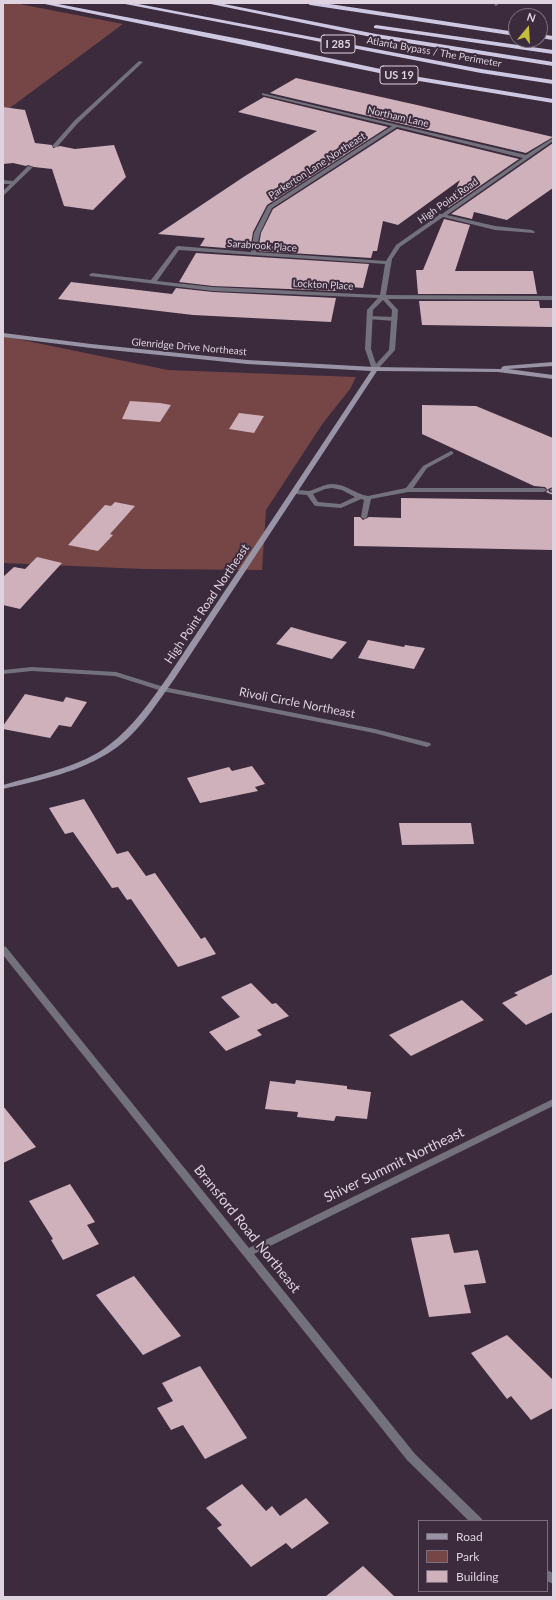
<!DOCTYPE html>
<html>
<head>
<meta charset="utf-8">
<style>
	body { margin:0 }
	#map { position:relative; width:556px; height:1600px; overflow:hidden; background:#3c2b3d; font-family:Lato,sans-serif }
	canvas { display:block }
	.frame { position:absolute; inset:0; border:4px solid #ded3de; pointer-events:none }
	.legend { position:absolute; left:418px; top:1520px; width:130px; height:72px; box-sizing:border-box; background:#3c2b3d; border:1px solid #7d6e7d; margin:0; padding:5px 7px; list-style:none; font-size:12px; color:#ded3de }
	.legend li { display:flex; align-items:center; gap:8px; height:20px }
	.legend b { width:20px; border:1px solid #7d6e7d }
	.north { position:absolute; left:508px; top:8px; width:40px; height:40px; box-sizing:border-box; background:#3c2b3d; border:1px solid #7d6e7d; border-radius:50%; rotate:18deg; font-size:11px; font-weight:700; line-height:16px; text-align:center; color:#ded3de }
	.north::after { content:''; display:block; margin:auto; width:14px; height:18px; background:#c4bc3e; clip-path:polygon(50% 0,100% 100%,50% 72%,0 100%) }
</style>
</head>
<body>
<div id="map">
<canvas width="556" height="1600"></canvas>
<div class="frame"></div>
<ul class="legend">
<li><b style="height:5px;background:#9894a5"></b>Road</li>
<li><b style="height:11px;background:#754645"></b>Park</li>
<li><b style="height:11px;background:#cfb1bc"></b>Building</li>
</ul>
<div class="north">N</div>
</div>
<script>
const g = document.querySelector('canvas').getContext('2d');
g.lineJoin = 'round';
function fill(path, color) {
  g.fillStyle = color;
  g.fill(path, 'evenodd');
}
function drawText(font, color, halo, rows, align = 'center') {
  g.font = font + ' Lato,sans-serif';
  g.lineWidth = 4;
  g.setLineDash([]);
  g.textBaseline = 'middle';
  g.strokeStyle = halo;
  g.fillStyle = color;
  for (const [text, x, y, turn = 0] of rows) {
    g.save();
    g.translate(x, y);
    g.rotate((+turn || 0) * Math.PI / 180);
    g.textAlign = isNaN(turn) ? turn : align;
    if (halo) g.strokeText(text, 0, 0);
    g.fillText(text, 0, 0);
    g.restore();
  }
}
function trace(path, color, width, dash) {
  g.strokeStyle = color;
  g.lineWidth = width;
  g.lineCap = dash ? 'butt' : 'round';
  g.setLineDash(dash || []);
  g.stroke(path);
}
const green = new Path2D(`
	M3 3H14L123 24 3 113Z
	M3 336 168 370 356 377 350 389 323 423 266 510 262 570 144 569 3 563Z`);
const building = new Path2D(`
	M296 78 417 105 553 137 526 153 270 93Z
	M264 97 388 127 267 205 253 232 250 250 200 246 205 238 158 234 245 176 317 131 238 112Z
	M3 107 25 110 35 143 52 145 53 148 60 146 75 149 114 145 126 177 93 210 64 206 52 169 34 167 28 165 26 166 13 163 3 164Z
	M397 129 519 159 448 208 460 180 398 225 383 221 377 251H373L371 258 258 251 261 233 273 209Z
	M553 143V188L507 220 474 212 472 219 451 214Z
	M444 219 470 225 455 271H533L537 294H418L416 270H423Z
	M196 253 369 264 363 288 339 286 338 291 213 286 179 282Z
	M71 282 172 294 176 288 213 292 336 298 331 322 193 315 58 299Z
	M419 301H539L540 308H553V327L422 325Z
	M130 401 160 403 171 405 160 422 122 419Z
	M422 405 476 406 553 438V487L548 489 549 492 553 493V495L546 492 548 490 545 487 534 486 422 434Z
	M239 413 264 416 254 433 229 429Z
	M401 498 553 500V550L354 546V517H360L363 520 369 517 401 518Z
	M115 502 135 506 110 534 113 535 98 551 68 545 105 505 111 506Z
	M37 557 62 563 20 609 3 605V577L14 567 25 569Z
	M291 627 312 633 347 642 332 659 276 644Z
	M368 640 404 647 405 645 425 648 414 669 358 658Z
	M25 694 63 702 66 697 87 702 71 727 59 725 50 738 3 729V726Z
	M252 766 265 784 255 787 258 791 200 803 187 778 229 767 232 771Z
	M84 799 117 854 128 851 146 876 155 873 201 939 205 937 216 954 178 967 131 899 127 900 118 887 112 888 73 832 65 834 49 808Z
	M399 823H471L474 844 402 845Z
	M553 974V1012L526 1025 502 1003 518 995 514 993Z
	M251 983 272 1004 276 1003 289 1016 257 1030 262 1035 226 1051 209 1032 240 1017 221 997Z
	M462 1000 484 1020 411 1056 389 1035Z
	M296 1080 347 1086V1089L371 1092 367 1119 336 1116 334 1121 297 1117 298 1112 265 1109 270 1081 295 1084Z
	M3 1106 36 1147 3 1163Z
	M70 1184 95 1222 87 1225 99 1244 63 1260 51 1240 53 1239 29 1201Z
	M449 1234 454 1253 478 1250 486 1283 464 1285 471 1313 429 1317 411 1238Z
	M134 1276 181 1336 143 1355 96 1295Z
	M507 1335 553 1380V1408L531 1420 511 1396 507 1399 471 1353Z
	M200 1366 247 1438 205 1459 183 1425 171 1430 157 1408 173 1401 162 1383Z
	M242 1484 266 1511 272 1506 280 1516 306 1498 329 1523 292 1549 286 1543 251 1567 217 1528 222 1525 206 1508Z
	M363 1566 395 1597H325Z`);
const lane = new Path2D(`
	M139 61 143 62 78 123 57 147H53V145L74 121Z
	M28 166 33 167 3 196V191L10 184H3V180L13 181Z
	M369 316 395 317 398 319 395 321 367 319V317Z
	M451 451 453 452V454L427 468 413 488H544L547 490 544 492H408L371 499 367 517 364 519 361 517 364 500 361 499 341 508 316 506 314 505 307 495 296 494 293 492C297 489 302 491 308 491 316 490 323 484 332 484 346 484 355 494 368 496L406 488 423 466ZM332 488 342 490 355 497 340 504 318 502 313 494 325 489Z
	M553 488V492L550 491V489Z`);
const street = new Path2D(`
	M496 3H500L496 6 494 5Z
	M262 93 526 155 553 138V141L447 215 495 226 532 230 535 232 534 233 495 230 443 217 400 247 392 259 386 295 553 296V300L388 299 398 310 395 350 377 370 375 371 372 369 365 349 367 310 378 298 213 291 90 276 89 275 92 273 151 280 176 247 178 246 251 252 254 233 268 206 392 126 262 95ZM397 127 523 158 442 214H439V215L396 245 386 261 256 252 260 233 272 208ZM179 250 385 264 380 295 213 287 157 281ZM383 300 392 310 389 350 376 364 371 349 373 310Z
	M32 667 116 672 164 687 375 729 430 743 431 745 427 747 374 733 162 691 115 676 32 671 3 674V670Z
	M3 946 6 947 249 1248 553 1099V1106L254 1254 415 1454 481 1518 483 1521H469L407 1460 3 955Z
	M547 1570 553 1573V1584L547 1581Z`);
const secondary = new Path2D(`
	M3 333 91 344 247 360 375 367 501 369 502 367 504 366 553 362V366L508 369 553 375V379L498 372 377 371 175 678C157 703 139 733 113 750 81 772 40 780 3 789V785C37 775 81 767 109 745 133 727 150 702 167 678L371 371 247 364 91 348 3 337Z`);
const highway = new Path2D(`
	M40 3H53L245 40 413 76 553 99V103L413 80Z
	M120 3H133L481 69 553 80V84L481 73Z
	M206 3H219L376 34 553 62V66L376 38Z
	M307 3H323L516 32V36L310 5Z
	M376 25 553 50V54L374 28V26Z
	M540 34 553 36V40L540 38Z`);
const farStreetnames = [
	["Atlanta Bypass / The Perimeter",434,52,10],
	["Northam Lane",398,117,13],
	["Parkerton Lane Northeast",317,166,-33],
	["High Point Road",448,201,-35],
	["Sarabrook Place",262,246,4],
	["Lockton Place",323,285,3],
	["Glenridge Drive Northeast",189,347,5]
];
const shields = [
	[338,44,34],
	[399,75,38]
];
const shieldNames = [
	["I 285",338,44],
	["US 19",399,75]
];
const streetNames = [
	["High Point Road Northeast",207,604,-56],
	["Rivoli Circle Northeast",297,703,11]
];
const nearStreetnames = [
	["Shiver Summit Northeast",394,1165,-26],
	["Bransford Road Northeast",247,1229,51]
];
fill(green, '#754645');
fill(building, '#cfb1bc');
fill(lane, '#73717c');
fill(street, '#73717c');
fill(secondary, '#9894a5');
fill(highway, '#cec7e2');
drawText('10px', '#ded3de', '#3c2b3d', farStreetnames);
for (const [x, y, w] of shields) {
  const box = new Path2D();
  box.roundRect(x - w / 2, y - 9, w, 18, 3);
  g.fillStyle = '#3c2b3d';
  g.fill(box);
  trace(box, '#ded3de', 1);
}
drawText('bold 11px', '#ded3de', null, shieldNames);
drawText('12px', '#ded3de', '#3c2b3d', streetNames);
drawText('14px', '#ded3de', '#3c2b3d', nearStreetnames);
</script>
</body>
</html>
